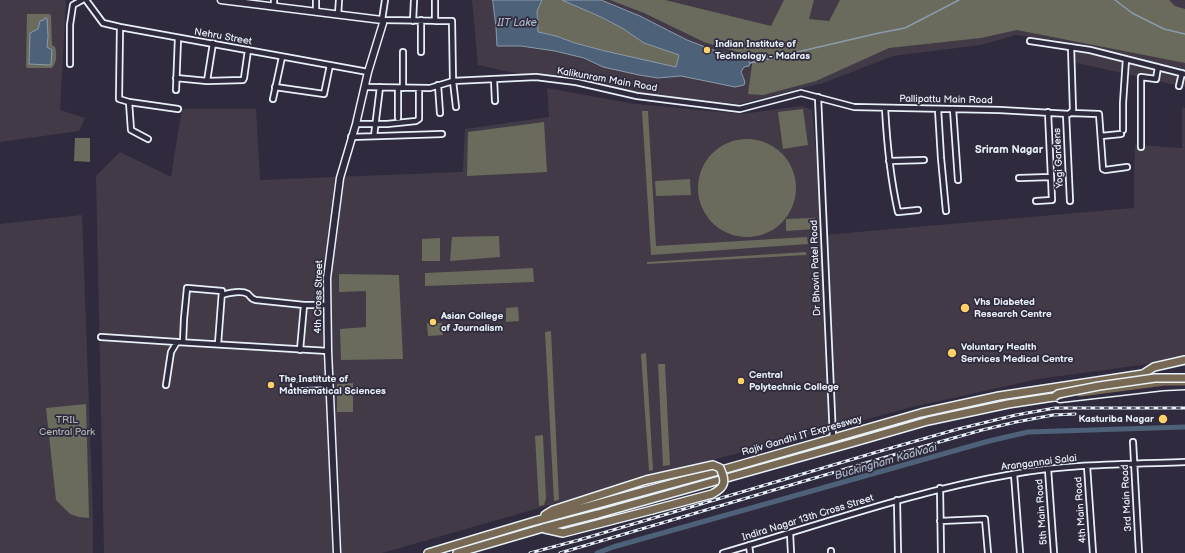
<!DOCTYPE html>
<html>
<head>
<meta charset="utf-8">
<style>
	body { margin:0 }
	canvas { display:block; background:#2f2a3d }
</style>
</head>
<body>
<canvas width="1185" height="553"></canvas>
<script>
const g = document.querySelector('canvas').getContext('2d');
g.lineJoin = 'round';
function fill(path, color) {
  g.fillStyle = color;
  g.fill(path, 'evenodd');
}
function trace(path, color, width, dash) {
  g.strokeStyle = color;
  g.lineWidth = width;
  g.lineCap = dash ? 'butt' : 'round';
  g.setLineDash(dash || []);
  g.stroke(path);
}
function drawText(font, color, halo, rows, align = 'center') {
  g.font = font + ' "Balsamiq Sans",sans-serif';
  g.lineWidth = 3.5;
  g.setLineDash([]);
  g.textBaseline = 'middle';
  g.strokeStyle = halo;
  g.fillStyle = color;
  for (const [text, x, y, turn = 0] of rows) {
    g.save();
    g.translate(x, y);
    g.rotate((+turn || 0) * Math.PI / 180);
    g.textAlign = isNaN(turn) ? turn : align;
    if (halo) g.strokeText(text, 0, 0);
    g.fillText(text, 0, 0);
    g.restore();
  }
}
const built = new Path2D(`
	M0 0H66L60 110 85 118 79 131 0 142Z
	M472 0H1185V69L1069 42 1016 35 981 45 893 56 823 83 739 104 637 94 524 75 478 65Z
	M1071 47 1185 76V87L1072 62Z
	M547 88 635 104 742 114 801 106 812 110 824 235 1134 208V181L1135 145 1182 148V107L1185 108V356L1163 362 1038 379 908 408 846 425 647 477 382 553H104L96 176 120 152 171 177 182 109H256L260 180 463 172 465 129 549 117Z
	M82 215 93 516V553H0V224Z`);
const green = new Path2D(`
	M542 0H562L601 17 622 28 644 43 679 55 676 68 605 51 575 43 556 36 538 32 537 11Z
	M610 0H665L771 26 784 0H814L809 19 829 21 840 0H1169L1175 6 1185 9V63L1017 30 981 38 889 48 816 81 763 95 748 94 753 57 704 42 644 13Z
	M27 14H50L51 16 52 45 55 47C57 54 57 62 52 68H27L26 67Z
	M803 109 808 145 783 149 778 112Z
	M642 111H648L656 246 807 237 808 244 651 255Z
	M544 122 547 172 467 176 468 132Z
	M75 138H90V162L74 161Z
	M698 188a49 49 0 1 1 98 0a49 49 0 1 1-98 0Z
	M690 179 691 195 656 196 655 181Z
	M815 218V229L786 231V219Z
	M499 236 500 257 450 261 452 237Z
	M440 238V261H422V239Z
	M806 252V255L647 264V262Z
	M533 268 534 282 425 286V273Z
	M339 274 399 275 403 359 341 360 340 329 366 327V291L339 292Z
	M518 307 519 321 506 322V308Z
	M427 323H442L443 335 428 336Z
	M551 331 559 500 554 501 545 332Z
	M646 353 653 470 649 471 641 354Z
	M658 364H665L670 465 663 466Z
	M353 383V412H337V384Z
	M86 404 89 518 79 517 70 514 56 500 46 408Z
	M543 435 546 498 544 505 539 506 535 436Z`);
const water = new Path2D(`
	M493 0H542L537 11 538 32 556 36 575 43 605 51 676 67 679 55 644 43 622 28 601 17 562 0H601L640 16 687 40 716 51 748 59 750 63 749 66 744 67 741 72 745 82 744 85 735 87 681 76 658 78 639 75 603 67 584 58 555 51 521 46H497L496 27Z
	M45 18H47L48 36 47 47 52 50 51 65 29 64 30 33 38 29 40 21 44 20Z`);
const stream = new Path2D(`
	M1115 0 1132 13 1164 29 1185 34
	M750 63 879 33 905 28 959 0`);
const canal = new Path2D(`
	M597 553 613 547 989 441 1028 432 1185 427`);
const street = new Path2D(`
	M86 0 103 23 120 27 368 72
	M274 0V7
	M385 0 382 20 452 21 453 81 456 107
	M435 0V21
	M316 12V0
	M338 15 339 0
	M413 21 414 0
	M120 27 119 99 129 102 178 109
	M1030 41 1090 50 1185 74
	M403 52V88
	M421 52V20
	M70 64V25L73 5 82 0
	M176 78 207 81 243 80 244 78 248 50
	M494 79 495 101
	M207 81 213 43
	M438 85 440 113
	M1179 86 1182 73
	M275 87 324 94 330 65
	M365 87 430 88 453 81 536 77 576 82 637 96 740 109 801 93 854 107 1000 110 1069 114 1073 110 1071 47
	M176 90 178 38
	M818 97 833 438
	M273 99 282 57
	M129 102 131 130 148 139
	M885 108C887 144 890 177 898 212L918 210
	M938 109 941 158 946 211
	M953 109 958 180
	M1071 113 1099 114 1103 169 1105 170 1127 167
	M1066 114 1070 201
	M398 118V88
	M356 124H387L416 121 419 119V88
	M1123 130V103L1126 59
	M374 136 380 87
	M1101 136 1121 134
	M351 137 442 134
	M1141 147V77L1156 79 1158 67
	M889 161 924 160
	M1019 178 1051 177 1048 112
	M1036 201 1052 200 1051 177
	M222 295C229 293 241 290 248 294 251 297 251 299 256 300L304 305 300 350
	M304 305H327
	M101 337 177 342
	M183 342 184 319 187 288 222 291 218 344
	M166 385 171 352 177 342 328 351
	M294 385 330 384
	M1133 442 1139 553
	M1087 466 1093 553
	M1048 469 1054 553
	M1014 474 1020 553
	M940 488 941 553
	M897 500 898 553
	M940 521 985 519 988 553
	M790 533 791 553
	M749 545 750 553
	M831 551V553
	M723 553C819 525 914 491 1013 474 1069 464 1128 464 1185 462`);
const secondary = new Path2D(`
	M221 0 382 20 383 23 368 72 356 124 340 178 327 278 328 351 337 553
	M1056 397 1060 399 1163 387 1185 386`);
const primary = new Path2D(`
	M1080 393 1165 382H1185
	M545 515 553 510 646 480
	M545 529 563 533 652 510
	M428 553 535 521 729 468 921 413 999 396 1143 374 1154 367 1185 360
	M457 553 543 528 598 514 855 442 928 421 1008 404 1060 396`);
const rail = new Path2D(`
	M530 553 579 540 877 452 958 429 1016 415 1055 408H1185
	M560 553 886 457 982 430 1016 422 1053 415 1075 414`);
const primaryBridge = new Path2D(`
	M1054 397 1058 394 1099 386 1155 378H1185
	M646 480 713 465 720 468C726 481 726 487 712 494L652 510`);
const markers = [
	[707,50,4,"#ffd166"],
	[965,308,5,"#ffd166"],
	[433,322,4,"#ffd166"],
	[952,353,5,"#ffd166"],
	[741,381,4,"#ffd166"],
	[271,385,4,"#ffd166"],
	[1163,419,5,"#ffd166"]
];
const streetNames = [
	["Nehru Street",223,37,10],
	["Kalikunram Main Road",607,80,10],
	["Pallipattu Main Road",946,100,1],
	["Yogi Gardens",1059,158,-93],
	["Dr Bhavin Patel Road",816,268,-92],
	["4th Cross Street",319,297,-89],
	["Rajiv Gandhi IT Expressway",802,436,-16],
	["Arangannai Salai",1039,463,-7],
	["3rd Main Road",1127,498,-93],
	["4th Main Road",1081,510,-94],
	["5th Main Road",1042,512,-94],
	["Indira Nagar 13th Cross Street",808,518,-17]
];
const poiNames = [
	["Indian Institute of",715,44],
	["Technology - Madras",715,56],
	["Vhs Diabeted",974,302],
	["Research Centre",974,314],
	["Asian College",441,316],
	["of Journalism",441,328],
	["Voluntary Health",961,347],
	["Services Medical Centre",961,359],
	["Central",749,375],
	["Polytechnic College",749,387],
	["The Institute of",279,379],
	["Mathematical Sciences",279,391],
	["Kasturiba Nagar",1154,419,"right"]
];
const parkNames = [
	["TRIL",67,420],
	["Central Park",67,432]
];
const waterNames = [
	["IIT Lake",517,23],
	["Buckingham Kaalvaai",886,462,-16]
];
const neighbourhoodNames = [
	["Sriram Nagar",1009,150]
];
fill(built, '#423a47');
fill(green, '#6a6b5c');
fill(water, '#4d6178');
trace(water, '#8b9bab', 1);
trace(stream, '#8b9bab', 1.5);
trace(canal, '#4d6178', 5);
trace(street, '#e8f1f8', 8);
trace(secondary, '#e8f1f8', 9);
trace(primary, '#e8f1f8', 10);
trace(street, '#2f2a3d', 4.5);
trace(secondary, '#2f2a3d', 6);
trace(primary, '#776954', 7);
trace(rail, '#e8f1f8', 3);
trace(rail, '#2f2a3d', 1.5, [4.5]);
trace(primaryBridge, '#e8f1f8', 10, []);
trace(primaryBridge, '#776954', 7);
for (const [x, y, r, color] of markers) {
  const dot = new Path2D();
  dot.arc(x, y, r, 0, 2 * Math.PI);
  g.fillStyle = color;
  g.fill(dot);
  trace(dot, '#2f2a3d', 1.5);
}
drawText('10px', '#e8f1f8', '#2f2a3d', streetNames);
drawText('bold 10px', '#e8f1f8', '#2f2a3d', poiNames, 'left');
drawText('10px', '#afb5b2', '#2f2a3d', parkNames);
drawText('italic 11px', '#aab7c5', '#2f2a3d', waterNames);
drawText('bold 11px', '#e8f1f8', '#2f2a3d', neighbourhoodNames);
</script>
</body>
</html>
